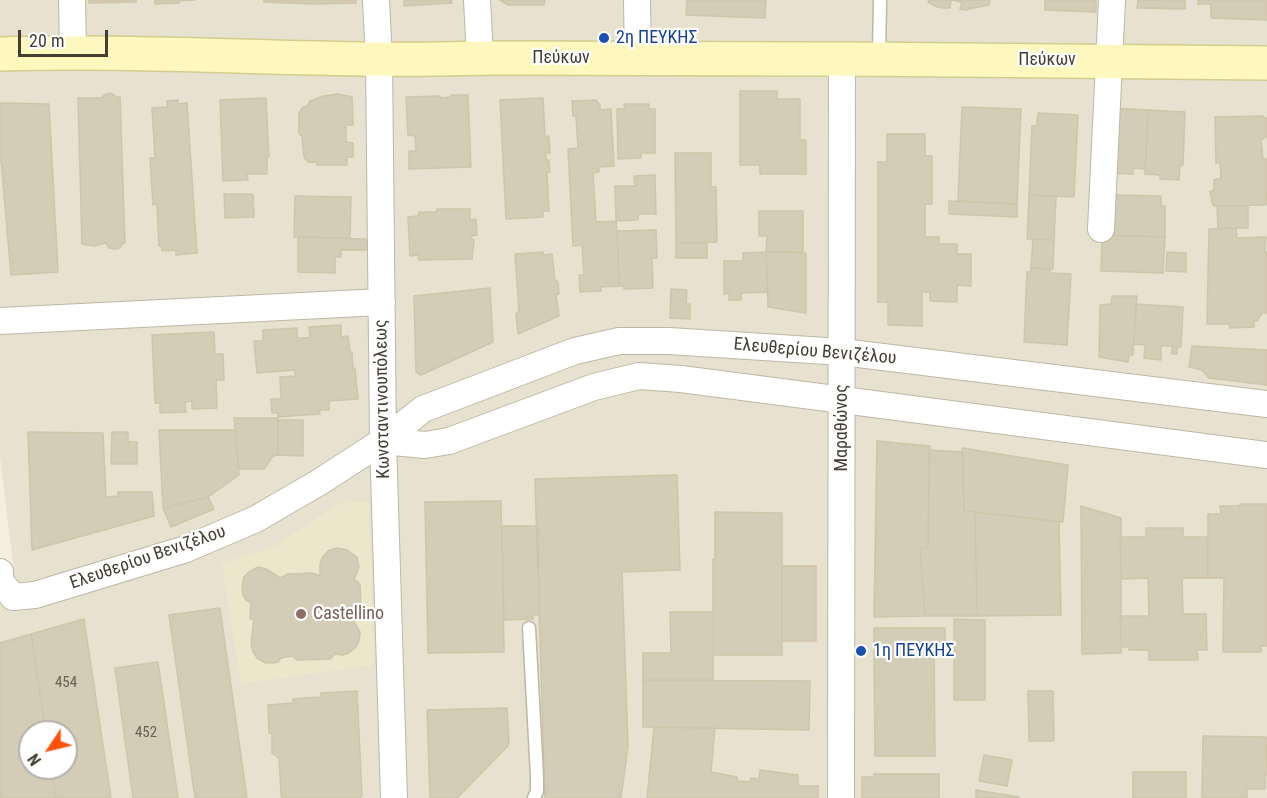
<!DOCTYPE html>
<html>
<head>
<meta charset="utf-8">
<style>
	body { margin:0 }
	#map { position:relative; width:1267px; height:798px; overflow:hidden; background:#f2efe1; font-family:"Roboto Condensed",sans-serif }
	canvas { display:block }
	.north { position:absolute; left:18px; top:720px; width:60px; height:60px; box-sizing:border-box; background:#fff; border:2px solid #b4b2ad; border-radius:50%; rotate:235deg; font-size:16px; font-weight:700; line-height:24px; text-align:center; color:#433f32 }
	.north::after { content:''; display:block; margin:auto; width:21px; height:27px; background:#ff520b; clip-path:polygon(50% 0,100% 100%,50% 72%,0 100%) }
	.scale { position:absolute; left:18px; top:30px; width:90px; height:27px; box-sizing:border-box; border:3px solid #433f32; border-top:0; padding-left:8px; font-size:18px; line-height:21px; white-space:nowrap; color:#433f32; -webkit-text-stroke:4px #fff; paint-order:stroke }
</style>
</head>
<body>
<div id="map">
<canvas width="1267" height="798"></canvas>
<div class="north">N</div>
<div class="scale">20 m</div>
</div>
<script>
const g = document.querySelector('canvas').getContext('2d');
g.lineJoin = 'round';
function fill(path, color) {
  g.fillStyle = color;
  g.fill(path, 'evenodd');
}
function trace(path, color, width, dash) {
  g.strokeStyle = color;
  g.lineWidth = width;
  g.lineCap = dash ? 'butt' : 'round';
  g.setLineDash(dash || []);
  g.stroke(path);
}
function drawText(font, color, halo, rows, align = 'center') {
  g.font = font + ' "Roboto Condensed",sans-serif';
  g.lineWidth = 4.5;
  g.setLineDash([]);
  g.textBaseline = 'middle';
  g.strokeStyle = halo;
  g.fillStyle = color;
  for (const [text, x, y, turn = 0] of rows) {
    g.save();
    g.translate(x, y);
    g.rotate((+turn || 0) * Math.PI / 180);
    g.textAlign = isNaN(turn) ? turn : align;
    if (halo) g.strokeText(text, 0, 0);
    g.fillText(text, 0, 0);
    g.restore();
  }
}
const residential = new Path2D(`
	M0 0H1267V798H0V605L14 572 0 457ZM30 732H66V768H30Z`);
const education = new Path2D(`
	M345 501 369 502 374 665 241 684 222 563 268 549 285 540 310 522Z`);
const building = new Path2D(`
	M89 0H136V2L89 3Z
	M155 0H195L178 1 179 3 155 4Z
	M264 0H314V4L264 2Z
	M314 0H356V3L314 4Z
	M404 0H451L452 3 404 6Z
	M500 0H545L544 5H508Z
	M687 0H766L765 18 686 15Z
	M929 0H990L989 5 965 10 960 9 962 2 951 0 950 8H944L937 7 928 2Z
	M1045 0H1096V12L1045 10Z
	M1138 0H1185V9L1137 8Z
	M1198 0H1267V20L1211 18V4H1198Z
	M740 91H777V99H800V140H806V174H760V165H740Z
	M110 93 114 95 117 97H120L125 243H123L120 248 115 249 109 248 106 243 94 246 82 244 78 98H102L104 95Z
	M338 94 352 97 353 125H346V142L353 143V157H347V165H317V162H308L304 157 302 136 299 134V113L303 107H306L310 101 323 96Z
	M451 95H468L471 167 409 169V151H416L415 136 408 135 406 97 440 96V98L451 97Z
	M266 98 269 157H267V174H247L248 180 223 181 220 100Z
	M543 98 545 137 549 136 550 153H546V160H549L550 172H547L549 211H543V217L506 219 500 100Z
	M178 100V104L187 103 197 253 176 255V250L162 251V246H159L157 204 153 205 150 158H155L152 108 167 107V101Z
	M596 100 600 105V110L611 109 614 166 599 167V172L593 173 596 222 616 221 617 231 619 286 601 287V291L580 292 579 275H584L582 245 573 246 568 149 578 148 576 116H573L572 101Z
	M0 103 49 104 58 272 11 275 0 149Z
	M624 104H649V109H655V153H641V158L618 159 617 109H625Z
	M962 107 1021 109 1017 204 958 201Z
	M1112 108 1148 110 1145 169 1133 168V174L1109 173Z
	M1148 110 1185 112 1183 165H1180L1179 180 1160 179V175L1145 174Z
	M1038 113 1078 115 1074 197 1029 195 1032 126H1037Z
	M1262 116 1267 119V136L1261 140 1263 159H1267V188L1266 189 1267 203 1265 205 1214 206 1212 202 1210 192 1214 190V180L1221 178 1220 163H1216L1215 117Z
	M887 134H925V156H932V204H925V237H939V244H957V254H971V286L957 285V302L930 301V292H922V326L888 325V302H878V162H887Z
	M675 153H711V187H716L717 242 676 243Z
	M655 175 656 214H638V220L616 221 615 186H635L634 176Z
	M224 194H253L254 217 225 218Z
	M1029 195 1056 196 1054 240 1027 239Z
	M1110 195 1161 196V206H1165V237L1109 235Z
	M295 196 351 197 350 238 294 237Z
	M949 201 1017 204V217L949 214Z
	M1217 206H1248V228H1218Z
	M437 209H470V220L476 219 477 235 471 236V238L474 240 472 259 419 260 418 255 410 256 408 217 418 216 419 212H436Z
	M759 211H803V252H766L767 236H759Z
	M1236 228 1237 238 1266 237 1265 252H1267V313H1262L1257 321H1254V327L1230 328 1229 324H1207L1209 229Z
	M656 230 657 258H652L653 288 624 289V286H619L617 231Z
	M1102 235 1165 237 1163 273 1101 271Z
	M298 237 366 239V250H341V257H335V273L298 272Z
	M1033 239 1054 240 1053 269 1031 268Z
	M676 243H707V258H676Z
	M543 252V255L552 254 555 280 558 282 559 294 556 295 559 316 518 334 516 314 519 311 515 254Z
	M766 252 768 292 741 293V300H729V293L724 294V261H743V253Z
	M766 252 806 253V313L768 307Z
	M1167 252 1186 253V272L1166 271Z
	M1031 268 1050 269V273L1071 274 1067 345 1024 342 1027 272H1031Z
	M490 288 493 342 421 375 416 372 414 296Z
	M671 289 687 290 686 304H690V319L670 318Z
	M1112 296H1137L1133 355H1129L1128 362 1099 357 1100 305 1111 304Z
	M1136 304 1183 307 1181 347H1177V354H1172V346H1161V360L1144 358 1145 345 1134 344Z
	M341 325V337L348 336 350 352H352L353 369 355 368 358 399 329 401V410H319L320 414 278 417V413H272L271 399H281L280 377 295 376V370L257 373 254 341H263V330L297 328V338H310L309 327Z
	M214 332 215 354H223L224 380H216L217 408 192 409V401L185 402 186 412 160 413V403H155L152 335Z
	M1192 346 1267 350V385L1209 378 1202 370 1189 367Z
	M234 418H278V455L273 456 264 469H239Z
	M278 420H303V456L278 455Z
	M159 430H235L239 475 208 497 163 508Z
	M28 432 103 433 106 497 118 496V492H152L154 516 32 550Z
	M112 432H128V442H137V464H111Z
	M877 441 930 446 928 547 920 548 925 616 874 617Z
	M962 448 1068 465 1063 522 964 511Z
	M929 450 963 452 964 511 975 512 977 616H925L920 548 928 547Z
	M677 475 680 570 622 572 628 746 621 798H545L535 479Z
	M208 497 214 509 171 527 163 508Z
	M501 501 504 652 428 653 425 502Z
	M1240 504H1267V646H1261V652H1223L1224 578H1208V514H1221L1220 506H1240Z
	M1081 506 1121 518V653L1082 654Z
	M715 512 782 513V655H713V559H715Z
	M975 512 1059 522 1061 615 977 616Z
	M502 526H538L539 615H533V619L504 620Z
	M1146 528H1183V537H1207L1208 578H1182L1183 614H1206L1207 650H1197L1198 660H1149V650H1129V647H1121L1120 616H1149L1148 578 1121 579 1120 537H1146Z
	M337 548 347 550 357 557 359 567 354 580 358 582 360 585 361 610 360 618 356 620 354 622 360 632 359 641 356 647 349 653 342 655 335 654 330 659 297 660 293 656 281 658 278 662 272 663H266L258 659 253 652 251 644 254 619H250L251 603 246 600 243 595 242 587 244 577 249 572 258 567 266 569 280 578 288 574 312 573 320 576V564L322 558 329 550Z
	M782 566H816V641H782Z
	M220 608 247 798H195L169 615Z
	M670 612H713V680H643V653H671Z
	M84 619 111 798H56L52 768H66V732H46L31 634Z
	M954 619 985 620V700H954Z
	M874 628H945V648H874Z
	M31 634 46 732H30V768H52L56 798H1L0 789V643Z
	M874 648H934L935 756H875Z
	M158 662 178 798H133L115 668Z
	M643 680 810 681 809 730 643 727Z
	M357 691 362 796 359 798H282L281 794 279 758 272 753V733H269L268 705 293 703V699L321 697V693Z
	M1028 691H1053L1054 741H1029Z
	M507 708 509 741 508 746 457 798H430L427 710Z
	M654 727 715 728 711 772 737 777V781L750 782 751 778 759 779 760 770 798 775V786H818V798H647Z
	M1203 736 1266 737 1267 770H1266L1265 789H1247V798H1202Z
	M984 755 1012 760 1007 786 979 781Z
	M1133 772H1186V798H1133Z
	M874 774H939V798H862V777H874Z
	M976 790 1019 797V798H976Z`);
const lane = new Path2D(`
	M879 57 880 0
	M529 628 537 776V791L534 798`);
const street = new Path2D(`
	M72 0 73 52
	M376 0 379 59 383 441 394 798
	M477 0 480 58
	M637 0 638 59
	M1101 229 1112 0
	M0 321 382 302
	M383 441 425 445 449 441 594 387 639 376 681 379 1267 455
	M0 572V581L13 597 35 595 186 549 256 519 318 483 383 441 423 409 575 351 619 341H669L842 352 1267 404
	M841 798 842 58`);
const secondary = new Path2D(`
	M0 54C125 50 250 58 376 59 418 60 460 58 503 58 758 59 1012 59 1267 63`);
const markers = [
	[604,38,6,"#1a4fb4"],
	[301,614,6,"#8d6e63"],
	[861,651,6,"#1a4fb4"]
];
const numberNames = [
	["454",66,683],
	["452",146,733]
];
const transitNames = [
	["2η ΠΕΥΚΗΣ",616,38],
	["1η ΠΕΥΚΗΣ",873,651]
];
const streetNames = [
	["Πεύκων",561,58],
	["Πεύκων",1047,60],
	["Ελευθερίου Βενιζέλου",815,352,5],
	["Κωνσταντινουπόλεως",383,399,-91],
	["Μαραθώνος",842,428,-90],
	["Ελευθερίου Βενιζέλου",148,558,-19]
];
const educationNames = [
	["Castellino",313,614]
];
fill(residential, '#e6e2cf');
fill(education, '#ece7ca');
fill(building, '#d3ccb6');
trace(building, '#cfc5a9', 1.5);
trace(lane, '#bdb8a4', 15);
trace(street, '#bdb8a4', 28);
trace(secondary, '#d4cc8e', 36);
trace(lane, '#fff', 12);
trace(street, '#fff', 26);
trace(secondary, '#fff8be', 33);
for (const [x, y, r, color] of markers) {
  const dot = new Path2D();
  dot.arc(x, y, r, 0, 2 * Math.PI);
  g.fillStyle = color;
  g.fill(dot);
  trace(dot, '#fff', 2);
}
drawText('15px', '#676253', null, numberNames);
drawText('18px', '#164399', '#fff', transitNames, 'left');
drawText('18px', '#433f32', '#fff', streetNames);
drawText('18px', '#785e54', '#fff', educationNames, 'left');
</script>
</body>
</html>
